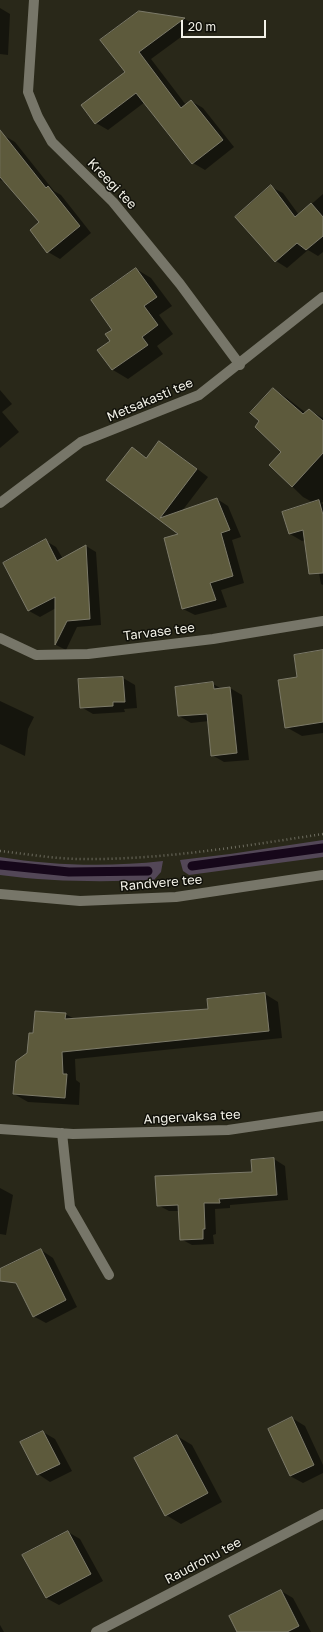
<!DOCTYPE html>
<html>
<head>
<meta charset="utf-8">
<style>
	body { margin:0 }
	#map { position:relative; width:323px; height:1632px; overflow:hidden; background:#292819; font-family:"Golos Text",sans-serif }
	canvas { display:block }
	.scale { position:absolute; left:181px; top:20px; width:85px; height:18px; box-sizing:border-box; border:2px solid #f3f2e8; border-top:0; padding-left:5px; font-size:12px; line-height:14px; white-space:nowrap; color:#f3f2e8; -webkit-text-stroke:3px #11110a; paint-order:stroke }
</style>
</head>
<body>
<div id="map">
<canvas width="323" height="1632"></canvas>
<div class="scale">20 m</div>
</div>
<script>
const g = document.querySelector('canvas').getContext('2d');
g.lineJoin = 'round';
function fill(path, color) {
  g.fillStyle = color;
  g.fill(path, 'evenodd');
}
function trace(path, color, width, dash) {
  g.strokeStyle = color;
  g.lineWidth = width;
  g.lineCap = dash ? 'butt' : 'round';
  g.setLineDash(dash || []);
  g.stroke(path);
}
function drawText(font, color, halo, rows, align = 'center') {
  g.font = font + ' "Golos Text",sans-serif';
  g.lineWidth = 3;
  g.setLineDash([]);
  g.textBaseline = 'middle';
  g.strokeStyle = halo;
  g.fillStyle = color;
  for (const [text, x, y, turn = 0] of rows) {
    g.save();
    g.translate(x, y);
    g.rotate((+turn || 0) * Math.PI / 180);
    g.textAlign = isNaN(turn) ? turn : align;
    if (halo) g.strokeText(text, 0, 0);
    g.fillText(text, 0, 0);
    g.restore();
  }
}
const green = new Path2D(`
	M323 840V857L189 875 183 871 180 860 230 854Z
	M0 857C54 866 109 867 163 861L161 872 154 880C102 882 52 882 0 875Z`);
const shadow = new Path2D(`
	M0 8 10 14 8 55 0 54Z
	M139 12 185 19 196 26 151 59 186 105 191 101 203 108 234 147 205 170 193 163 145 102 108 130 96 123 126 72Z
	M3 135 15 142 54 191 61 195 91 233 60 259 48 252 40 222 7 183 0 180V137Z
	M271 187 283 193 299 215 323 194V252L318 256 308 250 287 268 276 261Z
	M136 269 151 278 172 306 159 315 173 334 157 346 163 354 128 379 113 370 99 350 111 341 114 330Z
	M273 389 287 398 306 413 309 410 323 418V502L321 503 323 504V585L321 584 319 573 309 568 305 540 302 541 290 534 283 512 314 503 303 497 270 465 283 452 261 421Z
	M0 390 12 404 2 412 19 432 0 448Z
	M159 442 171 449 208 477 182 511 217 499 228 506 241 537 232 540 244 583 221 590 227 607 195 615 183 609 180 534 107 480 132 448 147 458Z
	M46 541 56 547 63 559 86 546 96 552 101 625 77 627 66 650 56 645V608L40 617 29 611 4 564Z
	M323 651V733L302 736 286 727 299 678Z
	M123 678 135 685 137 708 124 709 125 712 93 714 81 707 79 680Z
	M213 684 222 689 230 688 242 695 249 760 224 762 212 755 209 721 191 723 179 716Z
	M0 701 34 717 28 729 25 756 0 744Z
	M265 994 278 1002 282 1038 75 1059 76 1080 80 1083 79 1105 28 1102 14 1094 34 1034 65 1014 75 1019 209 1010Z
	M274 1159 285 1166 288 1200 230 1205V1208L215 1209 216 1234 213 1235 214 1244 192 1245 181 1239 180 1211H169L158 1205 253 1173Z
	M0 1188 13 1195 6 1235 0 1234Z
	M41 1250 53 1258 77 1307 46 1323 33 1316Z
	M292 1418 305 1426 323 1465V1473L303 1483 290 1476Z
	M43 1432 55 1439 72 1471 50 1482 38 1474Z
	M177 1436 192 1445 222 1502 181 1524 166 1515Z
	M68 1532 80 1539 103 1581 59 1605 46 1598Z
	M281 1591 293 1598 311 1632H238Z
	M0 1625 4 1632H0Z`);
const stream = new Path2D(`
	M0 865 69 872 148 871
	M192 866 323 848`);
const building = new Path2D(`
	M139 11 185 18 139 52 181 108 191 100 223 140 192 164 136 93 95 124 81 105 125 72 100 40Z
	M0 130 46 188 48 186 80 226 47 253 30 230 39 222 0 177Z
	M271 185 295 217 311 203 323 217V236L306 250 297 243 275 262 235 217Z
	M136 268 157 297 144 306 158 325 142 337 148 345 112 370 97 350 110 341 105 334 112 330 91 300Z
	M273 388 303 414 309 409 323 421V453L292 487 269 465 281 452 255 427 259 421 250 413Z
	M159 441 197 469 160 518 217 498 230 530 221 533 233 576 210 583 216 600 182 609 164 538 178 534 106 480 132 447 146 458Z
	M319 500 323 515V573L309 574 303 530 289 534 282 512Z
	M46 539 57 561 86 545 90 619 67 621 55 645V597L28 611 3 563Z
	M323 650V722L285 728 278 680 297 677 294 655Z
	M123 677 125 702H113V706L80 708 78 679Z
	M213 682 214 689 230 687 237 753 211 756 207 714 178 716 175 687Z
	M265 993 269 1031 62 1052 63 1074H67L65 1098 13 1094 16 1061 27 1053 29 1033H33L35 1011 66 1013 65 1019 208 1009 207 999Z
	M274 1158 277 1195 219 1199 220 1203H204L205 1229H203V1239L180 1240 178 1205 157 1206 155 1176 252 1172 251 1160Z
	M41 1249 66 1300 33 1317 16 1283 0 1281V1269Z
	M292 1417 314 1465 290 1476 268 1429Z
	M43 1431 60 1464 37 1475 20 1442Z
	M177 1435 208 1493 165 1516 134 1458Z
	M68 1531 91 1574 46 1598 22 1555Z
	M281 1590 299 1626 287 1632H237L229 1616Z`);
const path = new Path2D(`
	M0 851C27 854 55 859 82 859 163 860 243 846 323 834`);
const minor = new Path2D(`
	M34 0 28 92 38 117 52 142 113 202 180 284 240 365
	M0 503 81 442 199 395 323 297
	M0 638 36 655 88 654 213 639 323 621
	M0 894 80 901 176 897 323 875
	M0 1129 73 1134 228 1130 323 1116
	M62 1133 70 1207 109 1275
	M96 1632 323 1514`);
const streetNames = [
	["Kreegi tee",112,184,46],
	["Metsakasti tee",150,400,-23],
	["Tarvase tee",159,632,-7],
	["Randvere tee",161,883,-5],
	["Angervaksa tee",192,1117,-3],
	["Raudrohu tee",203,1561,-28]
];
fill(green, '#534757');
fill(shadow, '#0007');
trace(stream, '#16071a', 9);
fill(building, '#5d5a3c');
trace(building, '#7c7a69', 1);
trace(path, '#6e6d60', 2.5, [1, 3]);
trace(minor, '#777669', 10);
drawText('13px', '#f3f2e8', '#11110a', streetNames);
</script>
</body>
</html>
